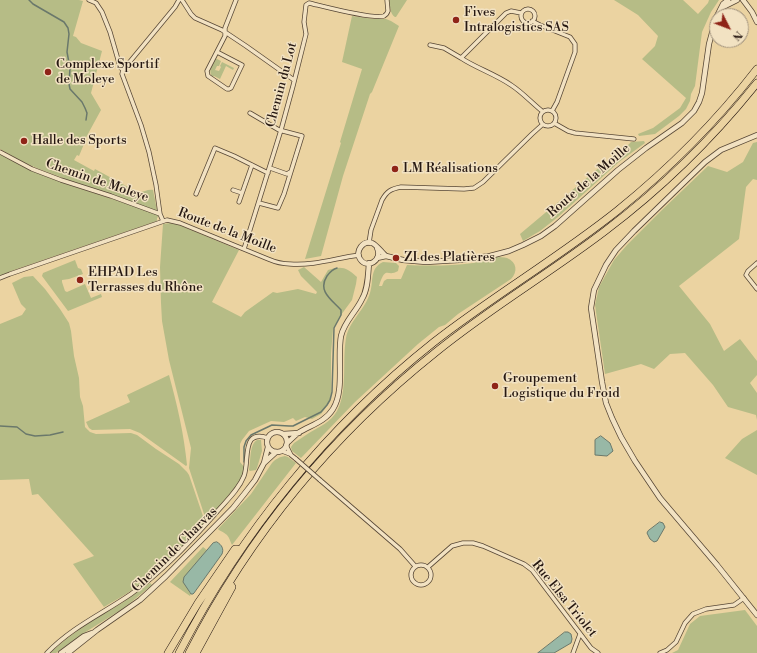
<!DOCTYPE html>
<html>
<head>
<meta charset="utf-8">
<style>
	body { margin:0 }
	#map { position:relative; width:757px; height:653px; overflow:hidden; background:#ebd3a1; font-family:"Libre Bodoni",serif }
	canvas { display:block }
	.north { position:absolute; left:709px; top:8px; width:40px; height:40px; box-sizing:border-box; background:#f2e2c2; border:1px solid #a0917c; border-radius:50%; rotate:132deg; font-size:11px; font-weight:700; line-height:16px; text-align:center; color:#261812 }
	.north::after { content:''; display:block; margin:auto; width:14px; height:18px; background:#8f2418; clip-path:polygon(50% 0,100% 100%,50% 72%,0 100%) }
</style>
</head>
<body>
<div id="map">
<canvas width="757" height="653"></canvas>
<div class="north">N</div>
</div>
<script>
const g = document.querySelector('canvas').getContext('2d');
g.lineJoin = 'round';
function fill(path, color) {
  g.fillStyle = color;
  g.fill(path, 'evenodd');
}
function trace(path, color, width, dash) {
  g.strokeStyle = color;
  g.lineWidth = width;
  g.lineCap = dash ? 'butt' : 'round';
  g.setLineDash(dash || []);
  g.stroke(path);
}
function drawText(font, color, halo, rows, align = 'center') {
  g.font = font + ' "Libre Bodoni",serif';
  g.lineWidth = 3;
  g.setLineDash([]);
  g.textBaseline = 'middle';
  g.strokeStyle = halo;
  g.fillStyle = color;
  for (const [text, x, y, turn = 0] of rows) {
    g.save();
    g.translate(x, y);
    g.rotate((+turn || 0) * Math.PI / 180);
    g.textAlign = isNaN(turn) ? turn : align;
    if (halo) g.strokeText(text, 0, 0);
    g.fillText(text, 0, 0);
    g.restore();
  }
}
const green = new Path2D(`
	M0 0H79L83 1 73 36 76 37 81 43 102 51 91 93 101 110 83 143 84 144 79 156 77 155 74 160 94 171 95 169 137 192C143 193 147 189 153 190L157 210H155L147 208 63 179V178L39 169 23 162 0 149Z
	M389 0H407L396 17H395C390 14 390 6 389 0Z
	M614 0H683L698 14 708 3 709 0H719L711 12 702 32 695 86 691 94 690 101 686 109 679 116 655 134 639 136 638 134 653 128 680 108 686 98 642 59 655 46 658 36 638 15Z
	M352 16 374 19H386L391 21 399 26 372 92 370 94 343 176 321 256 305 259 341 143 340 142 362 69 342 62Z
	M215 58 221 61 219 66H217L215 70 219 71 221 67 220 66 222 62 234 68 233 70 226 66 220 79 214 76 212 77C208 69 212 65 215 58Z
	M644 141 645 143 619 162 558 217 540 231 523 241 520 234 601 166 603 168 625 148 631 142Z
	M757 142V180L753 179 746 187 739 239 679 286 710 324 724 351 740 339 757 361V375L750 383 757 393V420L756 415 728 407 713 385 685 353 670 354 654 369 641 364 605 374 595 305 599 287 614 260 627 245 663 209 708 166 727 172 743 162 753 143Z
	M0 154C48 182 102 194 154 213L158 215V217L157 218V221L14 270 0 276Z
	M170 223 177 224 239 250 212 302 241 317 245 312 273 292 277 293 298 289 316 294 317 292 301 276 298 270 304 267 321 282 328 270C342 266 346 267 357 277L356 284 352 300 341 315 333 329 331 354V393L330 400 327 406 321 414 312 419 305 417 296 421 293 418 284 422 271 421 249 431 242 440 240 444V462L245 468 242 478 239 483 216 510 208 517H206L204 514 189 468 191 448 169 360 162 321 161 303 160 267 163 224Z
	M497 257C500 257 504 257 507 258 517 262 518 272 511 279L458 314 445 325 439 327 418 344 355 402 301 458 292 451 291 447 294 443C299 440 304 436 309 433 319 427 331 422 337 411 348 391 342 361 346 338 349 321 365 310 370 293 374 281 369 269 383 262L396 263 399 266 398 271C387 278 386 264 379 286H382L384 281 387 279H401L407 265C429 266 451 266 473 263 481 261 489 259 497 257Z
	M75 260 78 268 81 269 83 274 69 279 62 280V282L65 291 67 292 85 284 91 298 101 294 102 297 68 311 42 276 43 273Z
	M33 276 45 289 60 309 69 323 71 331 74 356 79 378 80 397 83 406 85 427 90 432 96 434 131 433 137 435 156 449 179 464 187 472 189 475 205 522 204 523C189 539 175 556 158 570 142 585 123 596 104 607L73 564 94 556 38 494 32 495 29 479 0 480V324L22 315 26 309 21 304 12 283 24 277Z
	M169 375C177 404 184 434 187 465L186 466 140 433 130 429 92 430 89 428 86 422 130 402 127 395Z
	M757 430V475L725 458 742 439Z
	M257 440H261L262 451 257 468 256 470 250 471 249 470C251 461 249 445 257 440Z
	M285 456 288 457 296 463 232 545C228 536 229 535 219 530L218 529 251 494 272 463C276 459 279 457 285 456Z
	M203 547 207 550 184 578 189 592 191 594 190 596 170 582Z
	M150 583 152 585 124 608 84 633 56 653H50L65 640 77 631 96 618 122 603Z
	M745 610 757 626V653H672L678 650 690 624 700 616Z`);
const water = new Path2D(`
	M601 436 610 443 613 451 607 456 595 455V440Z
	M660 522 663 523 665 527 657 541 654 542 650 539 647 533 648 531Z
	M217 542C222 545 224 549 222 554L194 593 193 594H191L183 582 184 577 213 543Z
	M565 632H568L571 634 572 639 571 643 554 653H538Z`);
const stream = new Path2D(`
	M29 0 33 4 64 22 68 28 69 34 67 52 70 68 69 84 70 89 82 102 85 108 87 113 86 120
	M0 426 17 427 26 434 35 436 50 435 63 432
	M244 462V447L246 441 251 435 272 425 289 426H293L321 412 327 405 330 400 332 392 334 328 341 315V310C332 300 317 291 327 276 330 272 333 269 337 268`);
const minor = new Path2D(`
	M89 0 96 3 102 12 110 32 119 63 120 67 123 70
	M182 0 191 14 195 18 222 30 246 46 294 80
	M521 16a7 7 0 1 1 14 0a7 7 0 1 1-14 0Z
	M521 13 511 11 506 13 461 58C476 68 495 74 511 85 522 92 532 103 542 111
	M532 21 540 25 570 37 575 44V52L557 102 552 111
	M430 45 444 48 461 58
	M217 52 242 65 231 88 229 89H227L208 76 207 71 225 36V28L236 0
	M540 118a8 8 0 1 1 16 0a8 8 0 1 1-16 0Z
	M250 113 279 130 302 136 284 194 278 208 259 203
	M554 123 568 131 575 133 634 139
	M0 152 32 169 61 180 111 196 160 214 163 221
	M270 168 287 174 290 172
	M233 190 242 193
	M196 194 215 148 234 156 268 173
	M239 202 252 165
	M160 214 156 185 149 152 141 125 122 74 123 70 175 7 179 0
	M369 243 371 230 382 200C387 191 391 189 401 187L464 189 474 188 483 182 532 134 542 125
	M244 249 281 130 293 86 306 34 304 22 306 5 309 3C322 6 373 20 384 16 386 15 387 14 388 11L387 0
	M757 263 748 271 746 275 757 289
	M0 278 10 274 167 220 180 223 268 259C275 262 283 264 290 264 313 266 336 258 359 255
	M286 445 291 455 296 459
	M282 451 290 454
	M320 480 400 549 415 566
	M411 575a10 10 0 1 1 20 0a10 10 0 1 1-20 0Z
	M428 567 452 546 463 543H473L483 546 524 564 532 570 591 648 598 653
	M47 653C72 627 102 614 131 594 163 571 189 543 215 514 225 502 238 491 244 476 248 465 245 448 251 440 255 435 262 436 268 438
	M573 653 580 634
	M660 653 667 650 676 642 685 623 693 614 706 609 734 605 744 598`);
const tertiary = new Path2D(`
	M743 0 752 12 757 22
	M723 7 737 0
	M757 135 721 150 705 162 634 231 616 250 606 265 594 290 591 308 602 382 606 403 612 418 621 437 635 461 660 498 717 565 757 615
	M377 248C383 260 367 270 360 259 355 251 363 240 372 243 377 245 382 253 386 256
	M377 258 386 256 403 260 426 262 459 260 490 256 509 251 523 245 541 236 555 226 618 170 646 148 682 123 694 111 699 102 702 93 709 44 716 18 723 4 728 0
	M267 442a10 10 0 1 1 20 0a10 10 0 1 1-20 0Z
	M283 434 299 433
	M287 443C291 440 294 436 298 433 311 425 325 422 333 409 345 390 337 358 341 336 344 322 356 312 362 299 368 289 368 275 369 263
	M264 463 276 452
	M61 653 84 636 92 633
	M68 653 97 630 140 600 166 576 233 508 245 493 255 480 264 463 268 447`);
const motorway = new Path2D(`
	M168 653 198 603 235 549H237
	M179 653C241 533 328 426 434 342 493 296 558 258 617 211 669 169 716 122 757 69
	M189 653C249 536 333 434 436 352 490 308 550 273 605 231 662 188 713 138 757 83
	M196 653 232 587 230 584`);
const minorBridge = new Path2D(`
	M296 459 320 480`);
const markers = [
	[456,20,4,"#8f2418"],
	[48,72,4,"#8f2418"],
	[24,141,4,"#8f2418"],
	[395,169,4,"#8f2418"],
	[396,258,4,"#8f2418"],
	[80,280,4,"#8f2418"],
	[495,386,4,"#8f2418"]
];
const poiNames = [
	["Fives",464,13],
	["Intralogistics SAS",464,28],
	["Complexe Sportif",56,65],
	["de Moleye",56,80],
	["Halle des Sports",32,141],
	["LM Réalisations",403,169],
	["ZI des Platières",404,258],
	["EHPAD Les",88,273],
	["Terrasses du Rhône",88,288],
	["Groupement",503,379],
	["Logistique du Froid",503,394]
];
const streetNames = [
	["Chemin du Lot",282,85,-75],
	["Chemin de Moleye",97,181,19],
	["Route de la Moille",589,181,-41],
	["Route de la Moille",227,231,21],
	["Chemin de Charvas",175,550,-45],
	["Rue Elsa Triolet",564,599,51]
];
fill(green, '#b6bc86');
fill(water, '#98b8a6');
trace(water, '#6a786b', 1);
trace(stream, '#6a786b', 1.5);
trace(minor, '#574736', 5);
trace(tertiary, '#574736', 6);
trace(motorway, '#261812', 8);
trace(minor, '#f2e2c2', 3.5);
trace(tertiary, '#f2e2c2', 4.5);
trace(motorway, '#ebd3a1', 7);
trace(minorBridge, '#574736', 5, []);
trace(minorBridge, '#f2e2c2', 3.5);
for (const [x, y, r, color] of markers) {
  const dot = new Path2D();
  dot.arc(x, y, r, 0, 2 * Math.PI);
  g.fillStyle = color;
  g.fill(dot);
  trace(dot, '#f2e2c2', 1.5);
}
drawText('13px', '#261812', '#f2e2c2', poiNames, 'left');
drawText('13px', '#261812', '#f2e2c2', streetNames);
</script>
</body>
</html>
